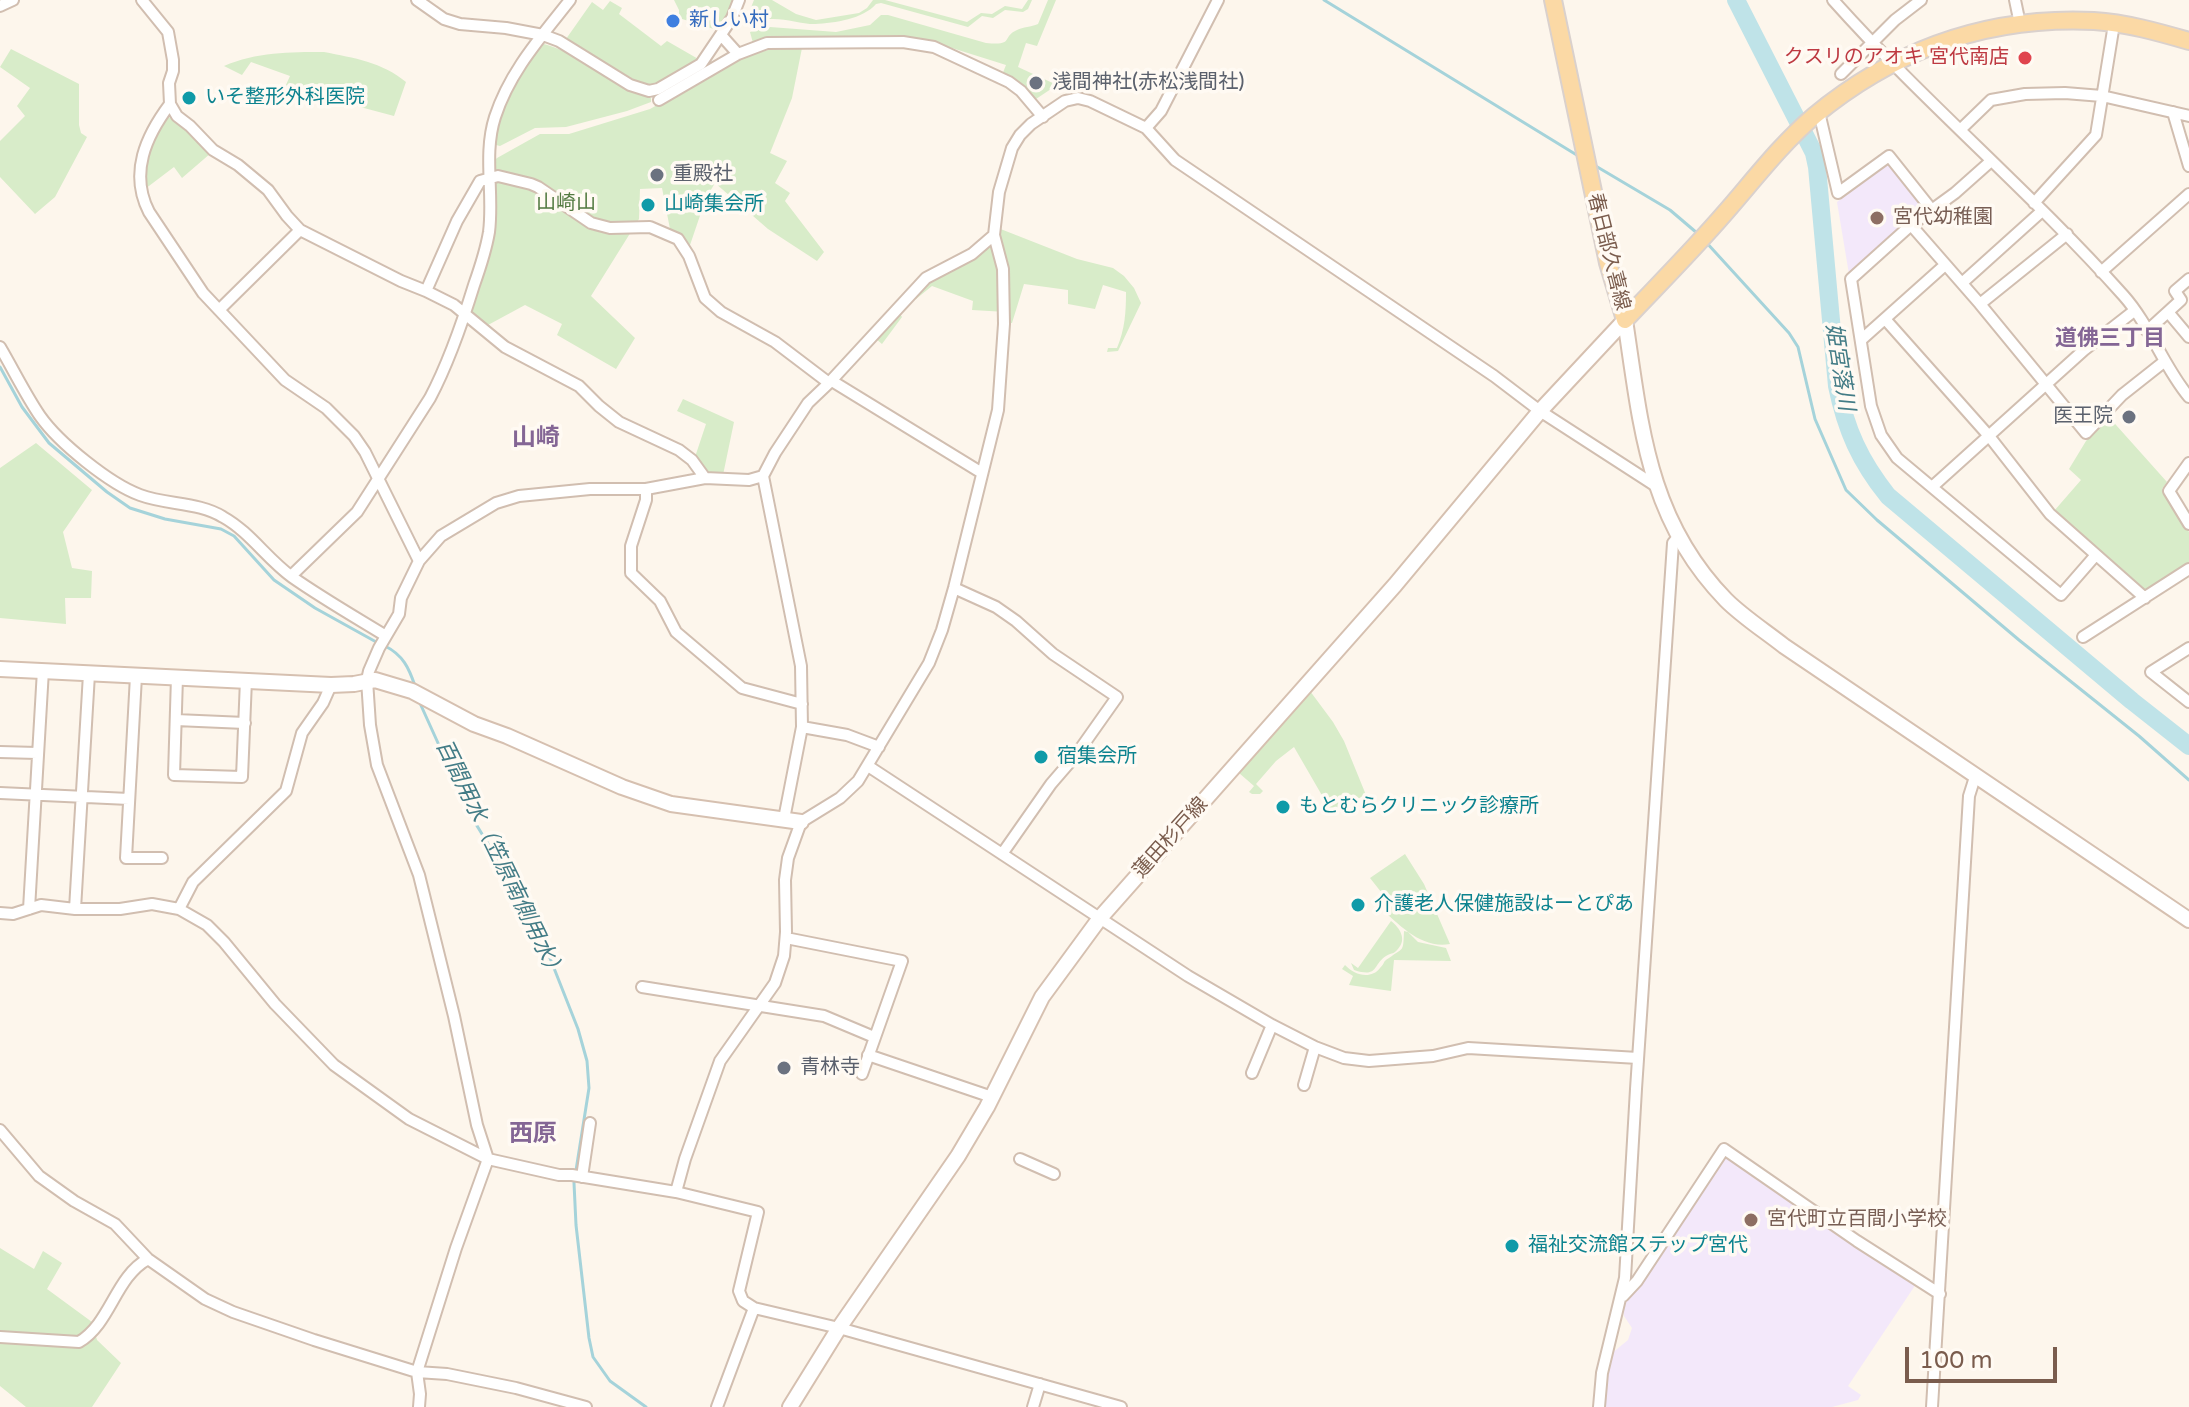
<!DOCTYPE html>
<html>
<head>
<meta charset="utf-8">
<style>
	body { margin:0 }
	#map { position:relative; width:2189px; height:1407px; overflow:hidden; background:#fdf6ec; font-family:"Varela Round",sans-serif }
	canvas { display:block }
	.scale { position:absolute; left:1905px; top:1347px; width:152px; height:36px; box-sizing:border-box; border:4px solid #7a5c4d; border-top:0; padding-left:10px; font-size:24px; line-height:28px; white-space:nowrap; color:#7a5c4d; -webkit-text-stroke:6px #fffaf3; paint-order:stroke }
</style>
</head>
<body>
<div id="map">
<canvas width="2189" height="1407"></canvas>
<div class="scale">100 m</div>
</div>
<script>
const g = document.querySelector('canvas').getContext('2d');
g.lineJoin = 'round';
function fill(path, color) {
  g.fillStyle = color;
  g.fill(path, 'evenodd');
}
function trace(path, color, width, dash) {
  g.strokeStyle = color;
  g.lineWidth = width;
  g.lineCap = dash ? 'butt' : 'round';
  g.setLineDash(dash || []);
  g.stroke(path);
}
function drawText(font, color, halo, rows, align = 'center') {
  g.font = font + ' "Varela Round","Noto Sans JP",sans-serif';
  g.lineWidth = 7;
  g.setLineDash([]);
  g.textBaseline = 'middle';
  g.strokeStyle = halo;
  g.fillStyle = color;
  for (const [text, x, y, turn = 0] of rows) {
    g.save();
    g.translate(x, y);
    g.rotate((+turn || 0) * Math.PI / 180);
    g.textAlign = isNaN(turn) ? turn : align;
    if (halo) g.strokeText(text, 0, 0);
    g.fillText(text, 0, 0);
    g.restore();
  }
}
const education = new Path2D(`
	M1886 165 1890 166 1922 207V212L1849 274 1837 202Z
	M1724 1155 1916 1284 1848 1386 1861 1395 1858 1400 1832 1407H1604L1606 1374 1611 1354 1628 1340 1632 1328 1624 1316 1623 1304 1638 1284Z`);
const green = new Path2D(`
	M674 0H735L720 31 679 18V10Z
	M754 0H772L796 14 816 20 859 13 867 8 873 0H885L967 22 981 13 992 14 1005 6 1022 9 1028 0H1032L1028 9 1023 12 1005 10 993 18 982 16 968 27 881 3 876 4C863 19 835 23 815 24 800 24 785 18 770 19 761 19 753 23 744 25Z
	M1048 0H1056L1037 46 1026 43 1018 67 1057 85 1033 101 1002 75 1006 65 936 43H753L750 32 770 27 836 32 870 25 881 15H888L986 43C1015 46 1001 37 1017 30 1023 27 1031 27 1038 24Z
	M610 1 622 8 619 14 661 46 667 41 700 60 655 86 643 85 566 39 592 2 603 10Z
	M544 44C575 52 599 75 628 89 636 93 645 94 651 98V102L627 111 566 127 535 128 500 146 496 145C499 106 519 73 544 44Z
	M775 48H802L792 98 770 153 787 161 775 183 790 193 785 201 824 252 817 261 768 229 715 183 706 198 690 245H686L678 234 670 229 662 188 640 189 639 219 591 296 635 338 616 369 557 335 562 324 525 305 488 325 473 314 471 310 488 259 493 235 492 163 497 158 540 134H569L650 109 740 58Z
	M11 49 79 84V125L81 133 87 137 55 197 35 214 0 177V141L25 116 17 106 30 88 0 67Z
	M324 52C354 58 382 62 406 82L394 116 285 87 290 76 251 62 242 75 224 66C256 52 290 52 324 52Z
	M167 116 191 130 211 153 182 178 174 167 145 189C146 158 147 141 167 116Z
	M998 228 1077 259 1113 268 1124 276 1134 288 1141 303 1118 351 1107 352 1108 348H1117C1125 329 1126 312 1126 292L1103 285 1095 309 1068 304V290L1024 284 1012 323H1006V312L972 310 973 301 932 286 916 299 914 298 900 314 902 317 882 344 875 338 929 279 974 257Z
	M683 399 734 422 723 475 708 474 695 457 706 424 677 411Z
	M2108 416 2167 482 2162 489 2189 532V562L2148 590H2143L2054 511 2081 480 2069 469 2086 441Z
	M36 443 92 490 63 532 72 568 92 571 91 598H65L66 624 0 618V468Z
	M1310 691 1333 722 1344 741 1366 795 1331 811 1294 747 1276 761 1256 784 1263 791 1260 794H1252L1249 792 1254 786 1239 773Z
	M1405 854 1424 884 1450 944C1421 949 1400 925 1380 908L1385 897 1370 878Z
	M1391 921C1400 928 1407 939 1398 949 1393 955 1393 952 1386 956 1372 965 1379 978 1354 970L1351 963 1358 968Z
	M1404 931 1408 932 1418 942 1446 948 1451 961 1394 960 1391 991 1349 985 1353 976 1342 969 1345 965C1354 975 1371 980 1380 968 1386 962 1382 962 1389 958 1404 947 1403 953 1404 931Z
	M0 1248 34 1269 43 1251 62 1263 47 1289 92 1322 97 1340 121 1363 92 1407H26L0 1386Z`);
const stream = new Path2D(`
	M1324 0 1580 157
	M1594 165 1670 210 1697 233
	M1705 241 1789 333 1798 347 1815 419 1846 490 1877 520 2019 640 2139 736 2189 780
	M0 367 22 407 49 443 107 492 130 508 165 519 221 529 234 536 274 580 315 608 378 643
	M385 646C403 655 409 668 415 686
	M419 701 471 816 515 888 550 958 578 1029 587 1061 589 1088 574 1183 576 1225 589 1338 593 1357 610 1381 646 1407`);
const river = new Path2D(`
	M1736 0 1814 153 1817 167 1837 386C1846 430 1860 461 1888 496L2132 701 2189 746`);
const street = new Path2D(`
	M142 0 168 32 173 60V71L169 83 170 104 177 116 190 126 213 150 238 165 268 190 287 216 300 230 401 281 426 291 454 305 505 347 579 386 599 406 619 422 679 450 692 460 705 478
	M417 0 444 19 460 24 506 28 543 35 559 41 630 85 649 91 658 89 701 64 732 18 739 0
	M1833 0C1925 103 2031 192 2123 295 2150 325 2163 366 2189 397
	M2015 0 2020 24
	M0 6 13 0
	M721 35 738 54
	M1841 74 1895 20 1921 0
	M659 100 738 54 767 43 903 42 934 47 1009 82 1021 91 1043 117
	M170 104C146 136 129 173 149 212L203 293 285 380 326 408 354 436 365 452 419 561
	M1819 112 1838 193 1889 156 1932 210
	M2173 112 2189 166
	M1146 128 1161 111 1218 0
	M1960 130 1991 100 2025 94 2065 93 2102 96 2189 116
	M1991 161 1955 193 1911 225 1851 279 1871 406 1881 435 1897 458 2061 595 2095 556
	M2034 203 2096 135 2114 24
	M1911 225 1980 304 2086 433 2122 395 2165 361
	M2101 272 2189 194
	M1962 283 2042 211
	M426 291 457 221 480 181 498 176 531 184 538 187 591 223 610 228 650 227 678 239 689 256 705 298 721 312 775 342 829 383
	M1980 304 2067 234
	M219 310 300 230
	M2168 312 2189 337
	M1885 319 1989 436 2050 514 2145 598
	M2147 331 2181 300 2175 291 2189 279
	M1861 340 1945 265
	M0 347C13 369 25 394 40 416 59 443 110 484 140 495 167 505 199 502 223 517 250 532 267 559 292 577 322 598 355 617 386 636
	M832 381 982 473
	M2189 463 2169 491 2189 524
	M763 476 801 666 802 727 784 819
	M1932 487 2084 350 2134 311
	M646 489V500L631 546V573L660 601 676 632 742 688 802 704
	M291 576 357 512 430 398C449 362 462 324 474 285 480 268 486 250 489 232 494 194 483 154 495 117 510 71 541 37 570 0
	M954 588 996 607 1016 621 1053 654 1117 697 1076 755 1051 784 1002 854
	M2083 637 2189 569
	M2189 648 2151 672 2189 702
	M136 676 126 858H162
	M177 677 174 775 242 777 246 680
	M176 720 245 723
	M802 727 847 735 879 747
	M0 752 37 753
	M868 766 1188 976 1272 1025 1315 1047 1344 1058 1369 1061 1433 1056 1468 1048 1638 1058
	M0 793 129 799
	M29 909 43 670
	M75 909 89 674
	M179 909 193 882 286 791 302 733 323 703 331 685
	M0 913 13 914 41 905 75 909H120L152 904 179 909 207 925 224 942 275 1004 334 1065 409 1119 488 1159 559 1175H572L676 1192 758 1212 739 1291 743 1301 754 1308 839 1328 1121 1407
	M786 938 902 961 862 1074
	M642 987 824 1016 874 1037
	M868 1055 992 1097
	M1252 1073 1272 1025
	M1304 1085 1315 1047
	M0 1130 39 1176 74 1201 115 1224 148 1259 205 1299 233 1312 314 1340 417 1372 447 1374 516 1388 586 1407
	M1020 1159 1054 1174
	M582 1177 590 1123
	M676 1192 685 1159 720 1061 775 983 784 956 786 932 785 880 788 858 801 822 840 798 858 781 929 663 942 630 954 588 998 410 1004 324 1003 269 994 235 999 192 1012 148 1020 135 1031 124 1065 101 1078 98 1090 101 1146 128 1175 160 1494 376 1540 411 1656 486
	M1623 1296 1637 1281 1724 1149 1857 1241 1940 1294
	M0 1337 79 1342C111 1323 115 1277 148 1259
	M419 1407 420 1394 417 1372 456 1248 488 1159 477 1125 454 1016 419 875 377 765 370 725 367 680 369 671 379 648 399 614 401 598 419 561 441 536 496 503 519 496 590 489H646L705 478 749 480 763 476 775 453 808 403 829 383 926 278 972 254 994 235
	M717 1407 754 1308
	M1033 1407 1040 1384
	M1599 1407 1602 1373 1625 1278 1636 1089 1673 543 1678 537
	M1932 1407 1969 796 1975 777`);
const secondary = new Path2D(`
	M1625 320C1641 425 1647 519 1726 600 1743 617 1765 631 1784 646L2189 920
	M0 669 331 685 354 684 375 680 412 691 474 724 507 736 622 787 671 804 801 822
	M790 1407 839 1328 958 1156 987 1107 1042 997 1100 918 1395 585 1540 411 1625 320`);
const primary = new Path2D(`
	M1553 0 1608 263 1625 320
	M1625 320C1658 285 1692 251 1724 214 1753 181 1780 145 1814 116 1895 49 1989 16 2094 21 2126 23 2158 32 2189 41`);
const markers = [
	[673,21,8,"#3f7fe0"],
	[2025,58,8,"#e0444e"],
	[1036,83,8,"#6b7280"],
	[189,98,8,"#0f9aa8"],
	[657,175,8,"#6b7280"],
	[648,205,8,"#0f9aa8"],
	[1877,218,8,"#8d6e63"],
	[2129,417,8,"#6b7280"],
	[1041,757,8,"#0f9aa8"],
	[1283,807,8,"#0f9aa8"],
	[1358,905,8,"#0f9aa8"],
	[784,1068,8,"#6b7280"],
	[1751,1220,8,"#8d6e63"],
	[1512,1246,8,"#0f9aa8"]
];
const shopNames = [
	["新しい村",689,21]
];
const healthNames = [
	["クスリのアオキ 宮代南店",2009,58]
];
const worshipNames = [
	["浅間神社(赤松浅間社)",1052,83],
	["重殿社",673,175],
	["医王院",2113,417,"right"],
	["青林寺",800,1068]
];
const cultureNames = [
	["いそ整形外科医院",205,98],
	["山崎集会所",664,205],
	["宿集会所",1057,757],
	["もとむらクリニック診療所",1299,807],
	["介護老人保健施設はーとぴあ",1374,905],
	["福祉交流館ステップ宮代",1528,1246]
];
const parkNames = [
	["山崎山",566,204]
];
const educationNames = [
	["宮代幼稚園",1893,218],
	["宮代町立百間小学校",1767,1220]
];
const streetNames = [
	["春日部久喜線",1608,252,76],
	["蓮田杉戸線",1171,838,-48]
];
const neighbourhoodNames = [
	["道佛三丁目",2110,339]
];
const waterNames = [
	["姫宮落川",1839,367,81],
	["百間用水（笠原南側用水）",499,860,64]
];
const quarterNames = [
	["山崎",536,439],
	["西原",533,1135]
];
fill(education, '#f3e8fa');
fill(green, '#d8ecc9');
trace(stream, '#a5d3da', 3);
trace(river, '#bfe3e8', 18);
trace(street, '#d1beb0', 14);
trace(secondary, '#d6c0b0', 18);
trace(primary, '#dad1cd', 20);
trace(street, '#fff', 10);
trace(secondary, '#fff', 14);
trace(primary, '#fbd9a5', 16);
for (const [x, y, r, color] of markers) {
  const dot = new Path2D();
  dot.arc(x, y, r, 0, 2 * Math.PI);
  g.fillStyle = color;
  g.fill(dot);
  trace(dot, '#fffaf3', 3);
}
drawText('20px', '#366cbe', '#fffaf3', shopNames, 'left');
drawText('20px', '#be3a42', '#fffaf3', healthNames, 'right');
drawText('20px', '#5b616d', '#fffaf3', worshipNames, 'left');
drawText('20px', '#0d838f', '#fffaf3', cultureNames, 'left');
drawText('20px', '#537a41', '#fffaf3', parkNames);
drawText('20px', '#785e54', '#fffaf3', educationNames, 'left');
drawText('20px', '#7a5c4d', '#fffaf3', streetNames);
drawText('bold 22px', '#846695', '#fffaf3', neighbourhoodNames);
drawText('italic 22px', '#437c86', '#fffaf3', waterNames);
drawText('bold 24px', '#846695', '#fffaf3', quarterNames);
</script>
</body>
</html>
